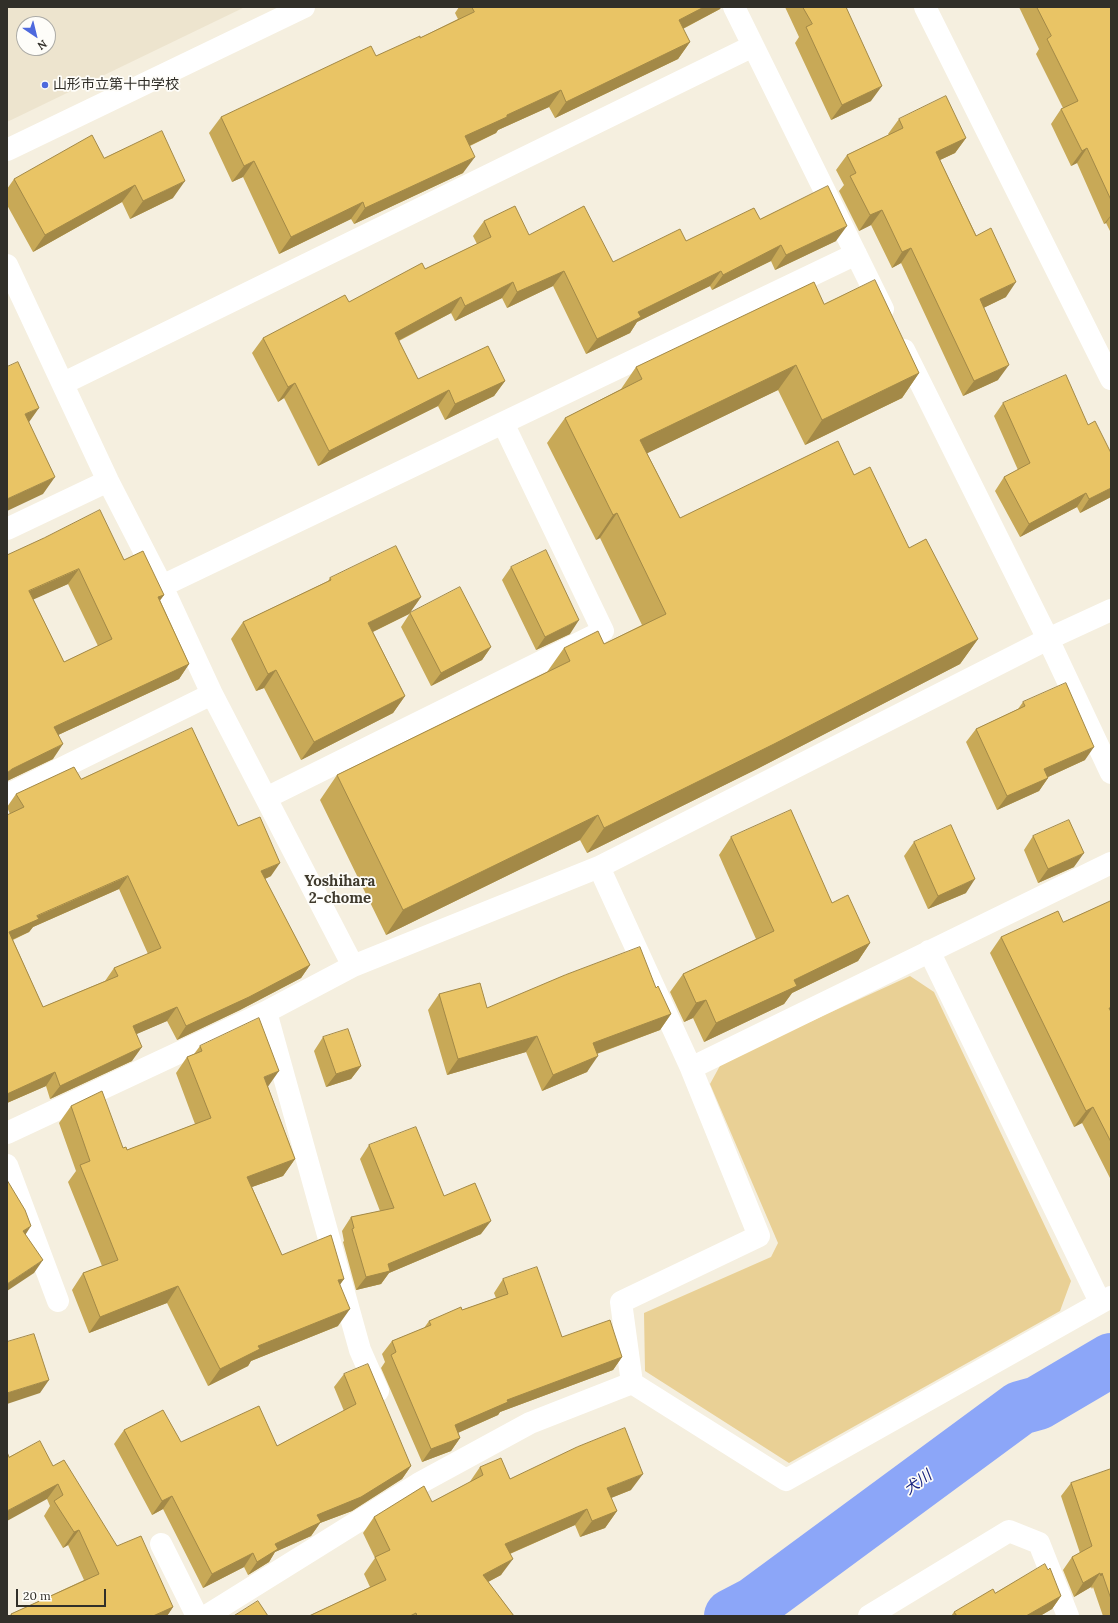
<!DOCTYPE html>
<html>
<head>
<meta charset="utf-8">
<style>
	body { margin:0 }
	#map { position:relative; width:1118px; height:1623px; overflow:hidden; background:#f5efdf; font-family:Lora,serif }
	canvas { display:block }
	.frame { position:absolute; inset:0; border:8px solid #312f29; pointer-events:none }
	.north { position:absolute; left:16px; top:16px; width:40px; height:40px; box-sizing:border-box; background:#fefdf9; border:1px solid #acaba6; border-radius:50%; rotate:145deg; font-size:11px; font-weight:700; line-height:16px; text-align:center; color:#312f29 }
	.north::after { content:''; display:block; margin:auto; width:14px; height:18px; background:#4e69dd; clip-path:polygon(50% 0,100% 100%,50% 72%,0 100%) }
	.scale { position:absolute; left:16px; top:1589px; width:90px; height:18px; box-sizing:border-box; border:2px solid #312f29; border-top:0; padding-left:5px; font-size:12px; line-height:14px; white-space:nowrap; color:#312f29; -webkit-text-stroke:3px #fefdf9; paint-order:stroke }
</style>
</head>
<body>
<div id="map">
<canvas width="1118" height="1623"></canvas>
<div class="frame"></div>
<div class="north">N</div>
<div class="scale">20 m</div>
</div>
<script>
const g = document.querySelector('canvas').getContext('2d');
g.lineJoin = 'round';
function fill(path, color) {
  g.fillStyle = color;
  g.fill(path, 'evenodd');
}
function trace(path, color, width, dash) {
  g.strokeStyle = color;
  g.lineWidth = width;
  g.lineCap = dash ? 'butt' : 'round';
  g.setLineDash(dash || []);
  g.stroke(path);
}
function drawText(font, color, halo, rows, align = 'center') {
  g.font = font + ' Lora,"Noto Sans JP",serif';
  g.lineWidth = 3.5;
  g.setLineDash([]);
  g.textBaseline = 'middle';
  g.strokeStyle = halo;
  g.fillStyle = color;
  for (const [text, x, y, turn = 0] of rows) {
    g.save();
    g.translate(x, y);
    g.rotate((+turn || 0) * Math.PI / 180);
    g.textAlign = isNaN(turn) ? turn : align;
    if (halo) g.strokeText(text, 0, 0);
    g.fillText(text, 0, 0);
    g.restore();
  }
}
const built = new Path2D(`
	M7 7H245L7 122ZM24 24H48V48H24Z`);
const green = new Path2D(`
	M910 976 934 992 1071 1281 1060 1311 789 1463 645 1371 644 1313 771 1257 778 1243 710 1084 722 1062Z`);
const river = new Path2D(`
	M731 1616 754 1604 1020 1408 1038 1403 1111 1360`);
const minor = new Path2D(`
	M734 7 883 309
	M925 7 1111 379
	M7 150 304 7
	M7 265 108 481 162 586 212 694 353 966
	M904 350 1048 639 1111 773
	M64 383 753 46
	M7 529 108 481
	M162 586 856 254
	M7 795 212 694
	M266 798 603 631 503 423
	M599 867 691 1068 759 1236 621 1302 632 1383
	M929 951 1100 1302
	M266 1012 360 1350 378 1391
	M691 1068 1111 863
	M7 1133 266 1012 353 966 599 867 1048 639 1111 610
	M7 1165 58 1301
	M161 1544 197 1616
	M206 1616 418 1484 530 1423 632 1383 786 1480 1111 1297
	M869 1616 1009 1531 1039 1543 1068 1616`);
const wall = new Path2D(`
	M459 7H721L720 9 683 29 690 42 678 59 555 118 549 107 498 130 496 133 470 146 463 173 354 224 351 219 279 254 243 177 232 182 209 133 221 117 376 56 420 38 458 19 455 13Z
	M785 7H846L871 101 831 120 795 43 799 37Z
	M1019 7H1111V233L1106 223 1104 224 1077 163 1071 166 1051 124 1061 109 1063 108 1036 54 1039 49Z
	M899 119 966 138 955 153 940 160 1006 297 983 308 998 380 963 396 901 263 892 268 871 225 859 231 839 191 844 185 836 170 847 155 889 135 888 134Z
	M104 158 173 198 130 219 122 202 33 252 7 205V189L14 179Z
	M760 219 836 241 775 270 771 261 712 290 710 286 637 322 630 333 586 354 553 286 507 308 502 298 455 321 451 313 399 341 418 379 505 381 494 396 445 420 438 406 318 466 284 398 278 402 252 353 263 338 349 302 425 269 477 244 473 236 484 221 613 262 686 241Z
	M824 304 919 373 902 398 805 445 778 390 647 453 680 518 854 475 978 639 960 664 757 769 587 853 580 840 386 935 320 800 337 775 547 672 564 648 604 644 642 625 600 538 596 540 547 443 565 418 621 389 636 367Z
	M1003 403 1088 425 1111 453V497L1080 513 1077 507 1020 537 995 491 1004 477 1018 470 994 416Z
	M7 555 124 560 164 595 160 600 189 664 179 679 58 735 53 759 7 781ZM68 584 98 646 64 662 33 599Z
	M511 567 570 634 536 650 502 580Z
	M330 578 421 597 409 614 373 632 405 696 393 713 301 760 264 688 256 691 231 639 243 622 328 581Z
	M410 613 491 647 482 660 431 686 401 627Z
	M1023 702 1085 760 1048 777V778L1039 791 997 810 966 742 976 729 1018 709Z
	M81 779 238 826 271 876 265 879 310 965 301 978 240 1010 177 1040 167 1021 136 1034 132 1061 50 1099 46 1086 7 1103V815L10 814 7 807 16 794ZM119 889 148 954 114 968 105 981 43 1007 13 940 29 932 33 927Z
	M1033 836 1074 867 1038 883 1024 850Z
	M731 837 832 903 870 943 858 961 792 993 784 1004 704 1042 693 1018 684 1022 670 992 683 974 756 939 719 855Z
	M914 842 966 893 928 909 904 856Z
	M1111 901V1180L1082 1123 1074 1127 990 953 1001 937 1063 922Z
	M656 988 671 1014 660 1030 597 1054 587 1072 542 1091 526 1052 447 1075 428 1010 439 994 487 1008Z
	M323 1037 361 1066 351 1079 326 1087 314 1051Z
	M200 1046 268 1087 295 1159 283 1176 252 1187 282 1255 344 1279 340 1284 338 1326 251 1361 248 1366 208 1386 167 1303 89 1333 72 1290 83 1273 102 1266 68 1182 76 1171 59 1123 71 1106 123 1148 127 1150 195 1124 176 1073 187 1057 194 1054Z
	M369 1145 444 1196 481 1234 389 1273 381 1284 356 1290 343 1242 344 1241 342 1231 351 1217 380 1211 360 1159Z
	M503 1279 562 1337 622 1357 613 1370 500 1412 498 1415 458 1433 460 1438 451 1451 422 1462 381 1368 385 1362 382 1354 392 1341 424 1328 429 1321 462 1310 496 1298 494 1293Z
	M344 1374 411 1466 402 1479 352 1511 320 1523 311 1536 275 1552 269 1562 248 1575 244 1567 203 1588 163 1509 152 1515 114 1444 124 1430 181 1442 277 1446 344 1411 334 1387Z
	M9 1457 53 1466 117 1546 173 1607 167 1616H10L11 1614 84 1580 68 1545 63 1548 44 1516 50 1506 47 1499Z
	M480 1467 510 1479 631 1490 611 1498 617 1511 605 1528 580 1537 575 1525 510 1554 501 1575 488 1582 514 1616H309L370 1587 364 1574 375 1558 363 1533 374 1517 432 1502 469 1483Z
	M1111 1469V1616H1103L1093 1587 1092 1589 1091 1587 1074 1597 1063 1570 1072 1557 1080 1553 1061 1496 1071 1483Z
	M995 1593 1061 1596 1052 1609 1040 1616H951L954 1612Z`);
const shadedWall = new Path2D(`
	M704 7H721L720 9 667 37 679 20Z
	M690 42 678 59 555 118 566 102Z
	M882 86 871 101 831 120 842 105Z
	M561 90 549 107 498 130 496 133 454 153 465 136 507 115Z
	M966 138 955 153 925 167 936 152Z
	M1087 148 1077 163 1071 166 1082 151Z
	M475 157 463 173 354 224 365 208Z
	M254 161 243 177 232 182 244 166Z
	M185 181 173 198 130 219 143 201Z
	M135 185 122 202 33 252 45 235Z
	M363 202 351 219 279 254 291 237Z
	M882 210 871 225 859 231 870 215Z
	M1111 215V216L1106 223 1104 224Z
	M847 226 836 241 775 270 786 255Z
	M781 245 771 261 712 290 723 275Z
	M911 248 901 263 892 268 902 252Z
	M564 271 553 286 507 308 517 292Z
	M721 271 710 286 637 322 630 333 586 354 597 339 638 312Z
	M513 282 502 298 455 321 465 306Z
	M1016 282 1006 297 969 315 980 299Z
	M461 297 451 313 384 348 395 333Z
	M796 365 778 390 623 465 640 440Z
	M1009 365 998 380 963 396 974 381Z
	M919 373 902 398 805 445 822 420Z
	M505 381 494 396 445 420 455 404Z
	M295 383 284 398 278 402 288 387Z
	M449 390 438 406 318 466 329 451Z
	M39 408 27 425 25 414Z
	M55 477 43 494 7 511V499Z
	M1111 488V497L1080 513 1089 499Z
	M1086 493 1077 507 1020 537 1029 524Z
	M617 513 600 538 596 540 613 515Z
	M79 569 68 584 19 606 29 591Z
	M164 595 153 610 158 597Z
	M421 597 409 614 356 640 368 623Z
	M579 620 570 634 536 650 545 637Z
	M978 639 960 664 757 769 587 853 604 828Z
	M491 647 482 660 431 686 441 673Z
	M189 664 179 679 43 742 54 727Z
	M276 670 264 688 256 691 268 674Z
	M405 696 393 713 301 760 314 742Z
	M63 744 53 759 7 781V773L12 769Z
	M1094 747 1085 760 1035 783 1044 769Z
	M1048 778 1039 791 997 810 1007 796Z
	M598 815 580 840 386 935 403 910Z
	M1084 853 1074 867 1038 883 1048 869Z
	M280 863 271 876 252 885 261 871Z
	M128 876 119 889 33 927 29 932 7 942 9 932 37 916Z
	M975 879 966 893 928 909 938 896Z
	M870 943 858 961 792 993 784 1004 704 1042 716 1023 794 980Z
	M310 965 301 978 240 1010 177 1040 186 1026Z
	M706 1000 693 1018 684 1022 696 1003Z
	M177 1007 167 1021 123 1040 133 1026Z
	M671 1014 660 1030 582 1059 593 1043Z
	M537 1036 526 1052 447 1075 458 1059Z
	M142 1047 132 1061 50 1099 60 1086Z
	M598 1056 587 1072 542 1091 553 1075Z
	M361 1066 351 1079 326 1087 336 1074Z
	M279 1071 267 1088 264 1077Z
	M55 1072 46 1086 7 1103V1094Z
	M1093 1107 1082 1123 1074 1127 1086 1111Z
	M295 1159 283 1176 235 1193 247 1177Z
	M491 1221 481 1234 389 1273 381 1284 356 1290 366 1277 388 1264Z
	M31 1226 22 1240 23 1231Z
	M43 1260 34 1273 7 1291V1284Z
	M344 1279 332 1296 338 1280Z
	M178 1286 167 1303 89 1333 100 1317Z
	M350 1309 338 1326 251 1361 248 1366 208 1386 220 1369 258 1346Z
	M622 1357 613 1370 500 1412 498 1415 446 1438 455 1425 507 1400Z
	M49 1380 40 1393 7 1404V1393Z
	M460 1438 451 1451 422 1462 431 1449Z
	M411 1466 402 1479 352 1511 320 1523 311 1536 275 1552 269 1562 248 1575 257 1562 275 1544 317 1515Z
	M643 1474 631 1490 596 1504 607 1488Z
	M58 1484 47 1499 7 1521V1511Z
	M172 1496 163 1509 152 1515 162 1501Z
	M587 1509 575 1525 493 1561 505 1544Z
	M617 1511 605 1528 580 1537 592 1521Z
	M79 1530 68 1545 63 1548 74 1532Z
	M253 1553 244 1567 203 1588 212 1574Z
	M513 1559 501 1575 471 1591 483 1575Z
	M1100 1573 1091 1587 1074 1597 1083 1583Z
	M1061 1596 1052 1609 1040 1616H1026Z
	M173 1607 167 1616H153Z`);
const building = new Path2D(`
	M472 7H704L679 20 690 42 566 102 561 90 507 115V117L465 136 475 157 365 208 363 202 291 237 254 161 244 166 221 117 371 46 376 56 420 36V38L474 12Z
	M803 7H846L882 86 842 105 806 27 812 24Z
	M1037 7H1111V200L1087 148 1082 151 1061 109 1078 101 1047 39 1051 36Z
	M946 96 966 138 936 152 976 236 991 228 1016 282 980 299 1009 365 974 381 911 248 902 252 882 210 870 215 850 176 856 173 847 155 903 128 899 119Z
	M162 131 185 181 143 201 135 185 45 235 14 179 92 135 104 158Z
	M828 186 847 226 786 255 781 245 723 275 721 271 638 312 641 317 597 339 564 271 517 292 513 282 465 306 461 297 395 333 418 379 488 346 505 381 455 404 449 390 329 451 295 383 288 387 263 338 345 295 349 302 422 263 425 269 491 237 484 221 515 206 529 235 584 206 613 262 680 229 686 241 754 208 760 219Z
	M875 280 919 373 822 420 796 365 640 440 680 518 838 441 854 475 870 467 909 548 926 539 978 639 774 744 604 828 598 815 403 910 337 775 570 661 564 648 598 631 604 644 666 614 617 513 613 515 565 418 642 379 636 367 814 282 824 304Z
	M18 362 39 408 25 414 55 477 7 499V367Z
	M1066 375 1088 425 1095 421 1111 453V488L1089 499 1086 493 1029 524 1004 477 1030 463 1003 403Z
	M100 510 124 560 143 551 164 595 158 597 189 664 54 727 63 744 12 769 7 773V555L44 538ZM79 569 112 639 64 662 29 591Z
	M396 546 421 597 368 623 405 696 314 742 276 670 268 674 243 622 331 580 330 578Z
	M546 550 579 620 545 637 511 567Z
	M460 587 491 647 441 673 410 613Z
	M1066 683 1094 747 1044 769 1048 778 1007 796 976 729 1025 706 1023 702Z
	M192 728 238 826 260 817 280 863 261 871 310 965 249 997 186 1026 177 1007 133 1026 142 1047 60 1086 55 1072 7 1094V815L24 807 16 794 74 767 81 779ZM128 876 161 948 114 968 118 976 43 1007 9 932 39 919 37 916Z
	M791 810 832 903 848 895 870 943 794 980 797 986 716 1023 706 1000 696 1003 683 974 774 931 731 837Z
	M1069 820 1084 853 1048 869 1033 836Z
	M951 825 975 879 938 896 914 842Z
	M1111 901V1008H1109L1111 1012V1142L1093 1107 1086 1111 1001 937 1058 911 1063 922Z
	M640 947 656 988 658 986 671 1014 593 1043 598 1056 553 1075 537 1036 458 1059 439 994 480 983 487 1008 565 975Z
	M259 1018 279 1071 264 1077 295 1159 247 1177 282 1255 331 1235 344 1279 338 1280 350 1309 258 1346 260 1349 220 1369 178 1286 100 1317 83 1273 118 1260 80 1165 90 1161 71 1106 102 1091 123 1148 126 1147 127 1150 211 1118 187 1057 202 1051 200 1046Z
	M348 1029 361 1066 336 1074 323 1037Z
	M416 1127 444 1196 475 1183 491 1221 388 1264 390 1271 366 1277 352 1229 354 1228 351 1217 394 1208 369 1145Z
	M7 1180 25 1210 31 1226 23 1231 43 1260 7 1284Z
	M537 1267 562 1337 610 1320 622 1357 507 1400 508 1402 455 1425 460 1438 431 1449 391 1355 396 1352 392 1341 431 1325 429 1321 461 1307 462 1310 508 1294 503 1279Z
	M34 1334 49 1380 7 1393V1342Z
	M368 1364 411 1466 361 1497 317 1515 321 1522 275 1544 278 1549 257 1562 253 1553 212 1574 172 1496 162 1501 124 1430 163 1410 181 1442 259 1406 277 1446 356 1404 344 1374Z
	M625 1428 643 1474 607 1488 617 1511 592 1521 587 1509 505 1544 513 1559 483 1575 514 1616H417L416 1613 410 1616H309L386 1580 375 1557 390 1550 374 1517 424 1486 432 1502 483 1475 480 1467 501 1458 510 1479 577 1447Z
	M40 1441 53 1466 64 1460 117 1546 141 1536 173 1607 153 1616H12L11 1614 99 1574 79 1530 74 1532 54 1501 63 1495 58 1484 7 1511V1452L9 1457Z
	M1111 1469V1599L1102 1573 1101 1576 1100 1573 1083 1583 1072 1557 1092 1546 1071 1483Z
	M1045 1564 1048 1570 1050 1568 1061 1596 1026 1616H957L954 1612 993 1589 995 1593Z
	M258 1601 268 1616H234Z`);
const markers = [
	[45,85,4,"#4e69dd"]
];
const poiNames = [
	["山形市立第十中学校",53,85]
];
const neighbourhoodNames = [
	["Yoshihara",340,882],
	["2-chome",340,899]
];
const waterNames = [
	["犬川",918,1483,-36]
];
fill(built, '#ede4ce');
fill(green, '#e9d095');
trace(river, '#8ca6f8', 54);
trace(minor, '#fff', 22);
fill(wall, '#c8a957');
fill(shadedWall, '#a38947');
fill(building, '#e9c465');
trace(building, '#a38947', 1);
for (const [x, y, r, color] of markers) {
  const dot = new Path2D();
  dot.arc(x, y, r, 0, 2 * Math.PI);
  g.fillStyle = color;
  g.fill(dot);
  trace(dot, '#fefdf9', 1.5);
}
drawText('14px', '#312f29', '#fefdf9', poiNames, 'left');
drawText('bold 15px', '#3f3a2d', '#fefdf9', neighbourhoodNames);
drawText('italic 15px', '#19247f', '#fefdf9', waterNames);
</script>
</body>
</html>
